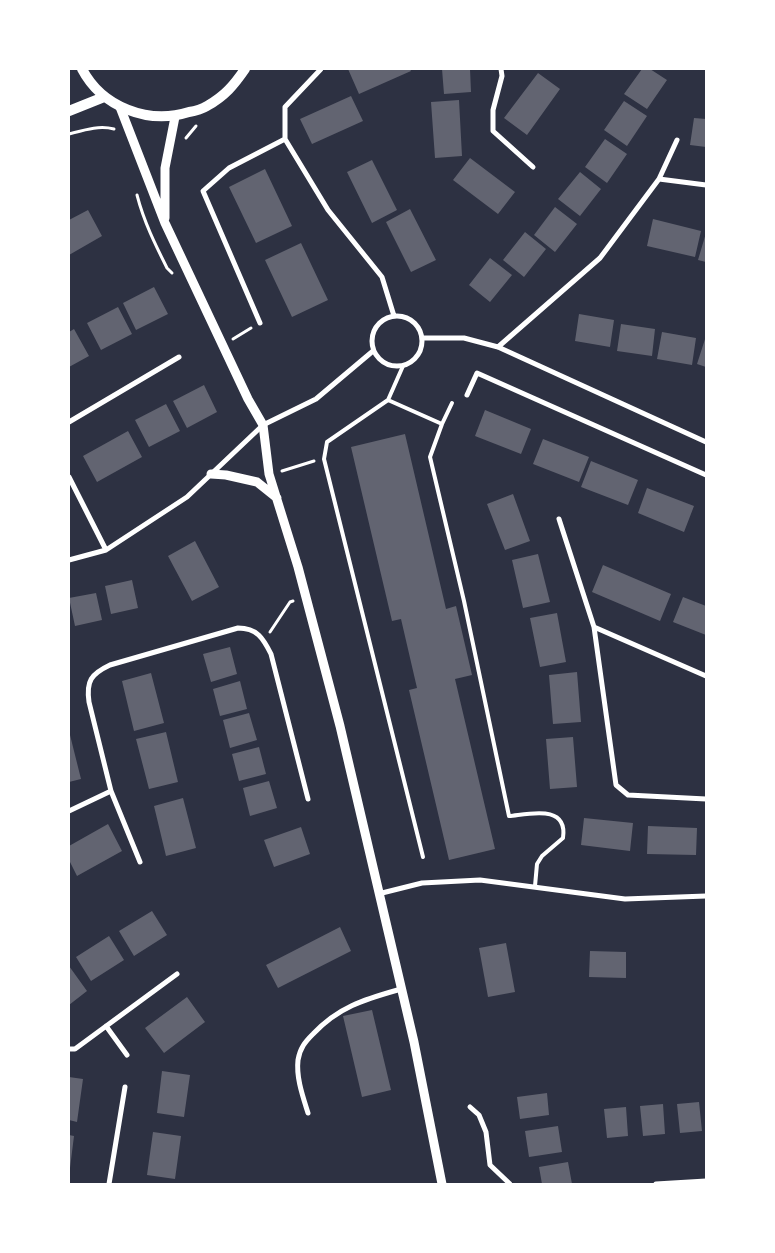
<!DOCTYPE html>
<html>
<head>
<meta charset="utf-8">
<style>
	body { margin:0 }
	#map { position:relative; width:775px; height:1253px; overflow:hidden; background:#2d3142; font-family:Montserrat,sans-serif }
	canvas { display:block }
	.frame { position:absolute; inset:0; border:70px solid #fff; pointer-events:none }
</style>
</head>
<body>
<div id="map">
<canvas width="775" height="1253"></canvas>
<div class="frame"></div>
</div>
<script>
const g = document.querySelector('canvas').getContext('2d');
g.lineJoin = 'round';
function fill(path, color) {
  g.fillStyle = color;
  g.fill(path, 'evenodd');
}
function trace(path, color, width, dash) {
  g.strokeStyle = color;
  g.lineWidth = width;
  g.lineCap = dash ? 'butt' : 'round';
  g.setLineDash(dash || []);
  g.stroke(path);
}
const building = new Path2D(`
	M348 69H410L411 71 359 94Z
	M442 69H470L471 92 444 94Z
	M642 69H650L667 80 647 109 624 94Z
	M538 73 560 89 527 135 504 118Z
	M351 96 363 121 312 144 300 119Z
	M459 100 462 156 435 158 431 102Z
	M624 101 647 116 627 146 604 130Z
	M694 118 706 119V147L690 145Z
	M605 139 627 154 607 183 585 167Z
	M470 158 515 192 498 214 453 180Z
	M372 160 397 210 372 223 347 172Z
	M265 169 292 226 256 243 229 187Z
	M580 172 601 189 580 216 558 199Z
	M555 207 577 224 555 252 534 235Z
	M410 209 436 260 411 272 386 222Z
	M88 210 102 236 69 255V220Z
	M653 219 701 231 695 257 647 246Z
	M525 232 546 249 524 277 503 260Z
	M706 233V262L698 260Z
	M301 243 328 300 292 317 265 260Z
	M490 258 512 275 490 302 469 285Z
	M154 287 168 314 136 330 123 303Z
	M118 307 132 334 101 350 87 323Z
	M579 314 614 320 610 347 575 341Z
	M621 324 655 329 652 356 617 351Z
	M74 329 89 356 69 367V332Z
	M662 332 696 338 692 365 657 359Z
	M706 336V367L697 364Z
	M204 385 217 412 187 428 173 401Z
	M166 404 180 431 149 447 135 420Z
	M485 410 531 429 521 454 475 436Z
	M128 431 142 457 97 482 83 456Z
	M405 434 446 609 456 606 472 675 455 679 495 849 449 860 409 690 417 688 401 619 392 621 351 447Z
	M543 439 589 457 579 482 533 464Z
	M591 461 638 480 628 505 581 487Z
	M647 488 694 506 684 532 638 513Z
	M513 494 530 541 505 550 487 504Z
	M195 541 219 587 192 601 168 556Z
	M538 554 550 602 523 608 512 560Z
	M603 565 671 594 660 621 592 592Z
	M132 580 138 608 111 614 105 586Z
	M96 593 102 620 75 626 69 598Z
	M683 597 706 606V635L673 622Z
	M557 613 566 662 540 667 530 618Z
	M230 647 237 674 211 682 203 654Z
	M577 672 581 722 553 724 549 675Z
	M151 673 164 723 134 731 122 681Z
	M240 681 247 709 220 716 213 689Z
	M249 713 257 740 230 748 223 720Z
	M69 731 81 779 69 782Z
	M166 732 178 782 149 789 136 739Z
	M573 737 577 787 550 789 546 739Z
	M259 747 266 774 239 781 232 754Z
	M269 781 277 808 250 816 243 788Z
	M183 798 196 848 166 856 154 806Z
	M584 818 633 823 630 851 581 845Z
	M108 824 122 851 77 876 69 860V846Z
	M648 826 697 828 696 855 647 854Z
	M301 827 310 854 274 867 264 840Z
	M152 911 167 935 134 956 119 931Z
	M340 927 351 951 278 988 266 965Z
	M109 936 124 960 91 981 76 957Z
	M506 943 515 992 488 997 479 948Z
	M590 951 626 952V978L589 977Z
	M69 966 87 991 69 1005Z
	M187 997 205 1022 164 1053 145 1028Z
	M372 1010 391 1090 362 1097 343 1016Z
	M162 1071 190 1075 184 1117 157 1113Z
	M69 1077 83 1079 77 1122 69 1120Z
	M547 1093 549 1115 520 1119 517 1097Z
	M699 1102 702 1131 680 1133 677 1104Z
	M663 1104 665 1134 643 1136 640 1106Z
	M626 1107 628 1136 607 1138 604 1109Z
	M558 1126 562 1152 529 1157 525 1131Z
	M153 1132 181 1136 175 1179 147 1175Z
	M69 1135 74 1136 70 1168H69Z
	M568 1162 572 1184H542L539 1167Z`);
const path = new Path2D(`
	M69 134C84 130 99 125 114 129
	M186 138 196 126
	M137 195C144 222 155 244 167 268L172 273
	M233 339 251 328
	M282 471 314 461
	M270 632 290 602 293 601`);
const service = new Path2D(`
	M403 366 388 400 327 442 324 459 423 857
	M388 400 442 424
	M452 403 442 424 430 457 464 601 509 816C530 814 568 804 563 838L542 856 537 864 535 886`);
const minor = new Path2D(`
	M501 69 502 76 493 110V131L533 167
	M285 139 328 210 382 277 394 316
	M659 179 706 185
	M372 341a25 25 0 1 1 50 0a25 25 0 1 1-50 0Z
	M260 323 203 191 229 168 285 139V107L321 69
	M422 338H464L498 347 706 442
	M498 347 600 258 659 179 677 140
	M467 395 477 373 706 475
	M69 422 179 357
	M69 477 106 550
	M559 519 594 627
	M69 560 106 550 187 497 263 425 316 399 373 351
	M706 676 594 627 616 785 628 795 706 799
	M111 791 140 862
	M69 811 111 791 89 702C86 681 91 674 110 665L238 628C257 628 263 638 271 654L308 799
	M378 894 422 883 480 880 625 899 706 896
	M106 1026 127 1055
	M69 1049H75L177 974
	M470 1107 479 1115 486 1132 490 1165 510 1184
	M308 1113C303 1097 296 1078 298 1060 300 1048 305 1042 313 1034 339 1006 366 999 401 989
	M109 1184 125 1087
	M656 1184 706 1181`);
const tertiary = new Path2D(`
	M120 107 165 223 248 399 263 425 269 474 298 567 340 726 414 1042 442 1184
	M165 218V168L175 117
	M211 474 226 475 257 482 277 498`);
const secondary = new Path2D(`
	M82 69C102 107 148 125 189 112 195 111 202 109 207 106 225 96 234 85 245 69
	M69 111 104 97`);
fill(building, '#626471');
trace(path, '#fff', 3);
trace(service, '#fff', 4);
trace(minor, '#fff', 5);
trace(tertiary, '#fff', 9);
trace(secondary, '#fff', 10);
</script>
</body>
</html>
